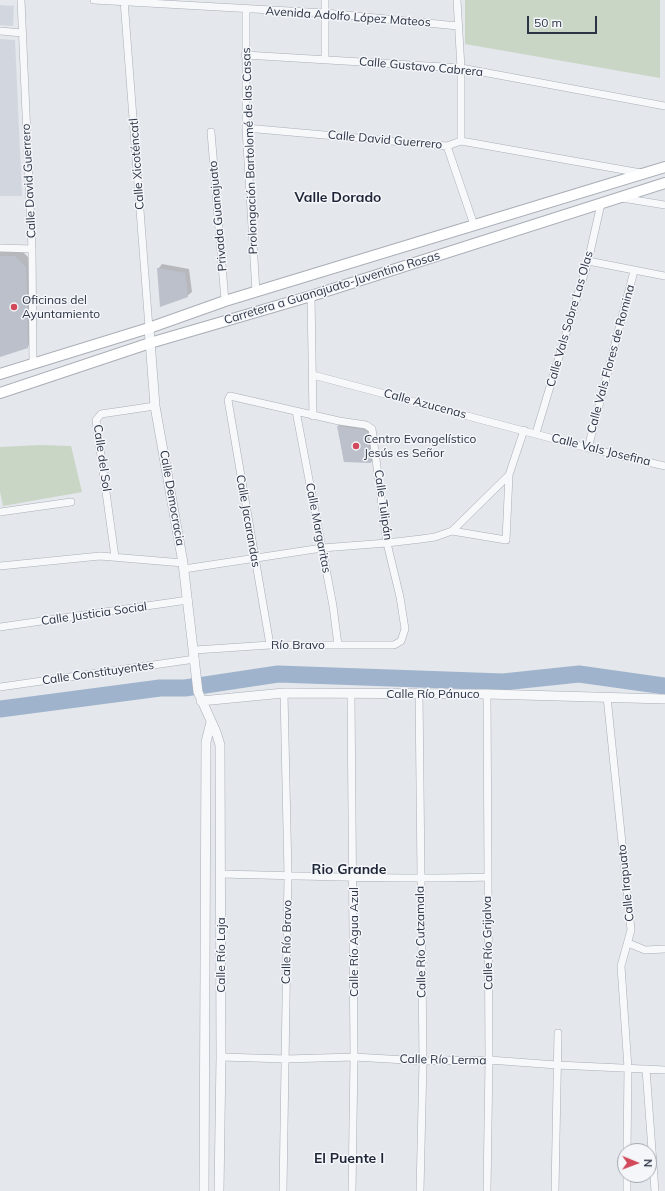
<!DOCTYPE html>
<html>
<head>
<meta charset="utf-8">
<style>
	body { margin:0 }
	#map { position:relative; width:665px; height:1191px; overflow:hidden; background:#e4e7ec; font-family:Mulish,sans-serif }
	canvas { display:block }
	.north { position:absolute; left:617px; top:1143px; width:40px; height:40px; box-sizing:border-box; background:#f4f6f9; border:1px solid #a4a8b1; border-radius:50%; rotate:91deg; font-size:11px; font-weight:700; line-height:16px; text-align:center; color:#2b3445 }
	.north::after { content:''; display:block; margin:auto; width:14px; height:18px; background:#d1495b; clip-path:polygon(50% 0,100% 100%,50% 72%,0 100%) }
	.scale { position:absolute; left:527px; top:16px; width:70px; height:18px; box-sizing:border-box; border:2px solid #2b3445; border-top:0; padding-left:5px; font-size:12px; line-height:14px; white-space:nowrap; color:#2b3445; -webkit-text-stroke:3px #f4f6f9; paint-order:stroke }
</style>
</head>
<body>
<div id="map">
<canvas width="665" height="1191"></canvas>
<div class="north">N</div>
<div class="scale">50 m</div>
</div>
<script>
const g = document.querySelector('canvas').getContext('2d');
g.lineJoin = 'round';
function fill(path, color) {
  g.fillStyle = color;
  g.fill(path, 'evenodd');
}
function trace(path, color, width, dash) {
  g.strokeStyle = color;
  g.lineWidth = width;
  g.lineCap = dash ? 'butt' : 'round';
  g.setLineDash(dash || []);
  g.stroke(path);
}
function drawText(font, color, halo, rows, align = 'center') {
  g.font = font + ' Mulish,sans-serif';
  g.lineWidth = 3;
  g.setLineDash([]);
  g.textBaseline = 'middle';
  g.strokeStyle = halo;
  g.fillStyle = color;
  for (const [text, x, y, turn = 0] of rows) {
    g.save();
    g.translate(x, y);
    g.rotate((+turn || 0) * Math.PI / 180);
    g.textAlign = isNaN(turn) ? turn : align;
    if (halo) g.strokeText(text, 0, 0);
    g.fillText(text, 0, 0);
    g.restore();
  }
}
const built = new Path2D(`
	M0 5 14 6 13 26 0 25Z
	M0 39 15 40 22 196H0Z`);
const green = new Path2D(`
	M465 0H660V78L465 44Z
	M40 445 71 446 82 492 3 506 0 491V447Z`);
const shadow = new Path2D(`
	M0 250H21L32 261 33 341 27 347 0 356Z
	M162 264 189 269 192 292 187 296 158 269Z
	M342 422 369 426 375 458 371 462 344 461 338 426Z`);
const river = new Path2D(`
	M0 709 160 688H185L278 674 503 682 579 674 665 686`);
const building = new Path2D(`
	M0 256H15L26 267 28 348 0 357Z
	M157 268 185 273 188 297 160 307Z
	M337 426 364 430 367 432 371 463 344 462Z`);
const minor = new Path2D(`
	M21 0 32 249 33 363
	M94 0 325 13 458 26
	M124 0 149 328
	M325 0V59
	M457 0 461 68V141
	M246 10V128L256 292
	M0 31 22 33
	M245 55 461 68 665 106
	M246 128 447 146 461 141 641 173
	M211 132 225 301
	M447 146 474 225
	M622 198 665 205
	M0 248 32 249
	M588 261 665 276
	M311 296 313 416
	M313 375 588 448 665 466
	M296 411 333 606 338 645
	M536 433 588 261 601 204
	M588 448 634 271
	M0 512 71 502
	M452 531 506 540 509 475
	M115 557 96 420 101 414 155 406
	M0 566 100 556 183 563
	M184 569 322 548 387 543 421 539 435 537 452 531 509 475 524 430
	M0 627 188 600
	M195 650 270 645H394L401 641 405 629 400 597 387 543 372 429 366 425 339 421 230 396 228 400 270 645
	M0 687 195 659
	M419 693 423 1061 420 1191
	M351 694 354 1057 352 1191
	M487 694 489 1060 487 1191
	M607 697 631 930 621 966 628 1068 627 1151
	M221 874C310 876 399 880 488 877
	M628 943 645 950 665 949
	M221 1057 286 1059 354 1057 423 1061 489 1060 557 1065 665 1070
	M646 1069 655 1191
	M283 1191 288 875 284 693
	M555 1191 558 1033
	M627 1191V1175`);
const tertiary = new Path2D(`
	M149 328 155 406 183 563 198 692 216 732 220 745 221 1057 219 1191
	M201 701 284 693 487 694 665 699
	M204 1191 206 742 211 722`);
const secondary = new Path2D(`
	M0 374 149 328 225 301 665 167
	M0 393 150 343 311 296 665 183`);
const markers = [
	[14,307,4,"#d1495b"],
	[356,446,4,"#d1495b"]
];
const streetNames = [
	["Avenida Adolfo López Mateos",348,17,4],
	["Calle Gustavo Cabrera",421,67,5],
	["Calle David Guerrero",385,140,5],
	["Prolongación Bartolomé de las Casas",250,151,-92],
	["Calle Xicoténcatl",137,164,-94],
	["Calle David Guerrero",29,181,-93],
	["Privada Guanajuato",218,216,-95],
	["Carretera a Guanajuato-Juventino Rosas",332,288,-17],
	["Calle Vals Sobre Las Olas",570,319,-74],
	["Calle Vals Flores de Romina",611,359,-75],
	["Calle Azucenas",425,404,15],
	["Calle Vals Josefina",601,450,14],
	["Calle del Sol",102,458,82],
	["Calle Democracia",172,498,80],
	["Calle Tulipán",383,505,82],
	["Calle Jacarandas",248,521,80],
	["Calle Margaritas",318,528,79],
	["Calle Justicia Social",94,614,-8],
	["Río Bravo",298,645],
	["Calle Constituyentes",98,673,-8],
	["Calle Río Pánuco",433,694],
	["Calle Irapuato",626,883,-96],
	["Calle Río Bravo",287,942,-89],
	["Calle Río Agua Azul",354,942,-90],
	["Calle Río Cutzamala",421,942,-91],
	["Calle Río Grijalva",488,943,-91],
	["Calle Río Laja",221,955,-90],
	["Calle Río Lerma",443,1060,1]
];
const poiNames = [
	["Oficinas del",22,300],
	["Ayuntamiento",22,314],
	["Centro Evangelístico",364,439],
	["Jesús es Señor",364,453]
];
const quarterNames = [
	["Valle Dorado",338,198],
	["Rio Grande",349,870],
	["El Puente I",349,1159]
];
fill(built, '#d2d6de');
fill(green, '#c9d6c5');
fill(shadow, '#0003');
trace(river, '#9fb4cc', 17);
fill(building, '#bbc0ca');
trace(minor, '#a9aeb7', 8);
trace(tertiary, '#a9aeb7', 10);
trace(secondary, '#a9aeb7', 12);
trace(minor, '#f7f8fa', 7);
trace(tertiary, '#f7f8fa', 9);
trace(secondary, '#fff', 10);
for (const [x, y, r, color] of markers) {
  const dot = new Path2D();
  dot.arc(x, y, r, 0, 2 * Math.PI);
  g.fillStyle = color;
  g.fill(dot);
  trace(dot, '#f4f6f9', 1.5);
}
drawText('12px', '#2b3445', '#f4f6f9', streetNames);
drawText('12px', '#2b3445', '#f4f6f9', poiNames, 'left');
drawText('bold 14px', '#1d2536', '#f4f6f9', quarterNames);
</script>
</body>
</html>
